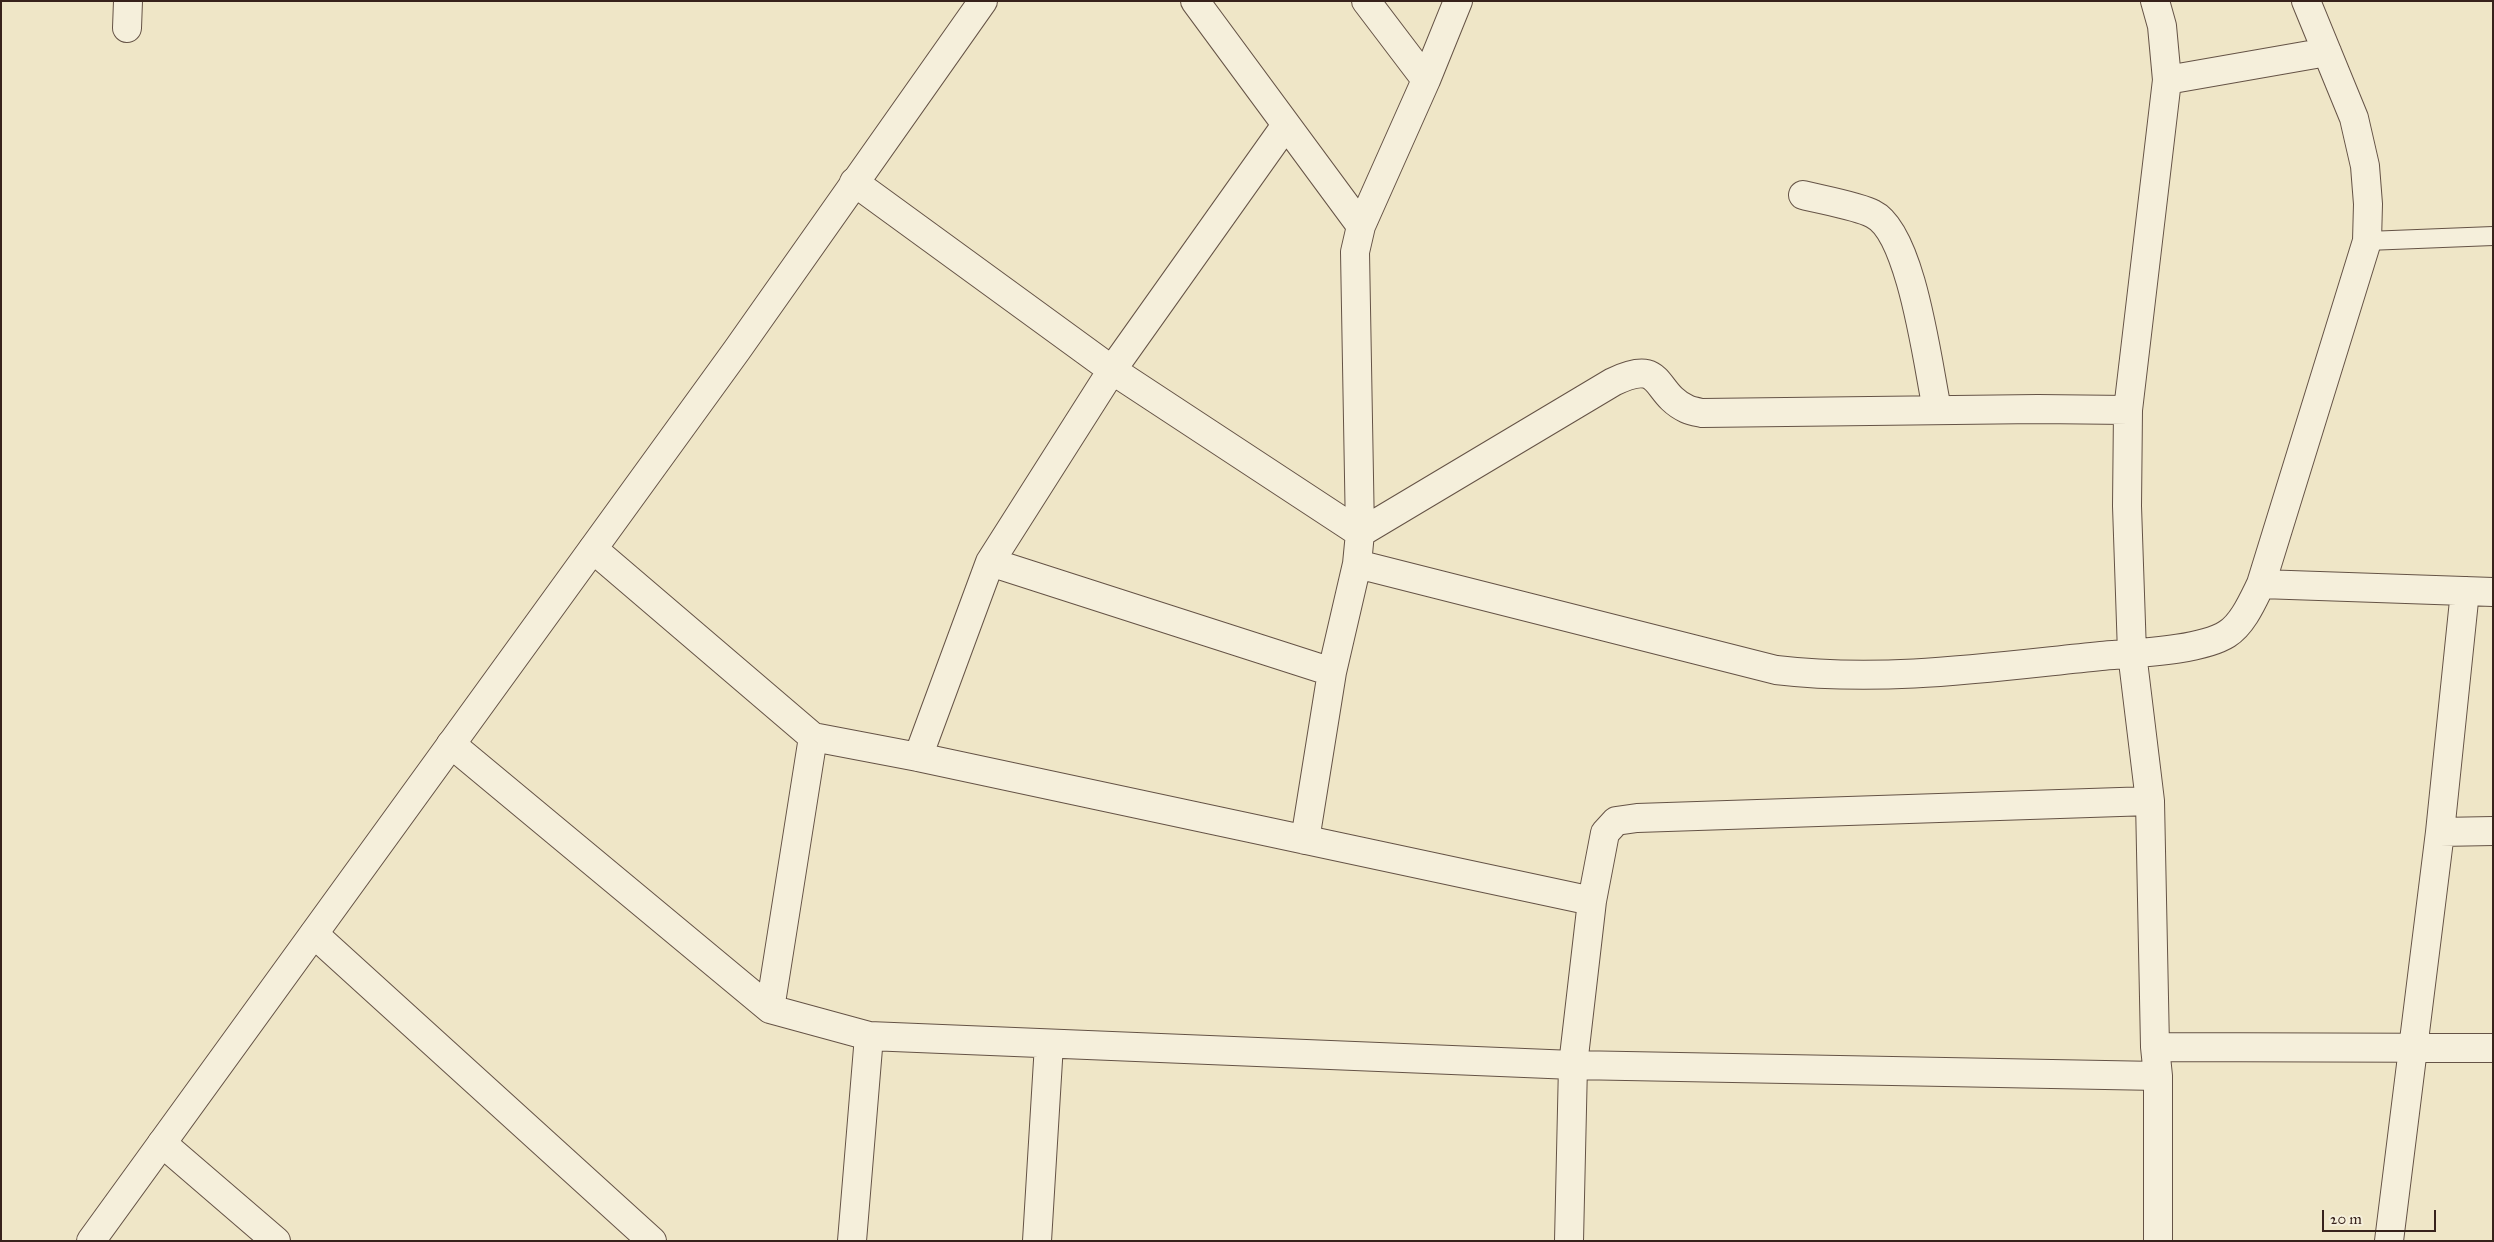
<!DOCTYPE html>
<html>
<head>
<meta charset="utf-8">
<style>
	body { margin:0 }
	#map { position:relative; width:2494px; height:1242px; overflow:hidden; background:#efe6c7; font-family:"IM FELL Great Primer",serif }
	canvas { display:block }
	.frame { position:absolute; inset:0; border:2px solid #37221b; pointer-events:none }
	.scale { position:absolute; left:2322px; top:1210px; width:114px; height:22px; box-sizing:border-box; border:2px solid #37221b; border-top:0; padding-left:6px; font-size:15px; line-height:18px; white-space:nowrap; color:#37221b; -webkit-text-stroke:4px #f5efdb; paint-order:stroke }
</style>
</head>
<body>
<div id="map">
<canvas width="2494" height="1242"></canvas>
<div class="frame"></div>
<div class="scale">20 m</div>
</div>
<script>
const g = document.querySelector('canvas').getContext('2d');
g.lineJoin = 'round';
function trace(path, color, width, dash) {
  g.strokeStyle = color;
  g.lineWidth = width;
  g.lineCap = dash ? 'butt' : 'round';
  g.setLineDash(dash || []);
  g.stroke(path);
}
const service = new Path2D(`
	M2367 241 2493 236`);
const minor = new Path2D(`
	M1195 1 1361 226
	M1366 1 1426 80
	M2155 1 2162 26 2167 80 2128 410 2127 506 2132 653 2150 801 2155 1047 2158 1076V1241
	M127 28 128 1
	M2167 80 2327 52
	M854 182 1112 370 1360 533 1613 382C1665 357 1652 393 1687 409 1691 411 1697 412 1702 413L2038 409 2128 410
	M1803 195C1822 200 1858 206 1873 214 1912 233 1928 367 1937 409
	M593 549 813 737 918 757 1592 901
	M990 562 1332 672
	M1357 564 1776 670C1886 683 1992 667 2101 656 2134 653 2200 651 2227 634 2243 624 2253 600 2261 584L2367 241 2368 204 2365 166 2354 118 2306 1
	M2261 584 2493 592
	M451 744 770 1009 869 1036 1573 1065 2158 1076
	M918 757 990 562 1112 370 1286 125
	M2440 832 2493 831
	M1305 840 1332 672 1357 564 1360 533 1355 252 1361 226 1426 80 1458 1
	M314 934 652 1241
	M770 1009 813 737
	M2155 1047 2493 1048
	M162 1143 276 1241
	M852 1241 869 1036
	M1037 1241 1049 1044
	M1569 1241 1573 1065 1592 901 1605 833 1616 821 1637 818 2150 801
	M2389 1241 2440 832 2465 591`);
const tertiary = new Path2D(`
	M91 1241 737 350 983 1`);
trace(service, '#655346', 20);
trace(minor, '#655346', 30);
trace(tertiary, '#655346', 30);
trace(service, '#f5efdb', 18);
trace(minor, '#f5efdb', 28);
trace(tertiary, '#f5efdb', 28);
</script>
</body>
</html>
